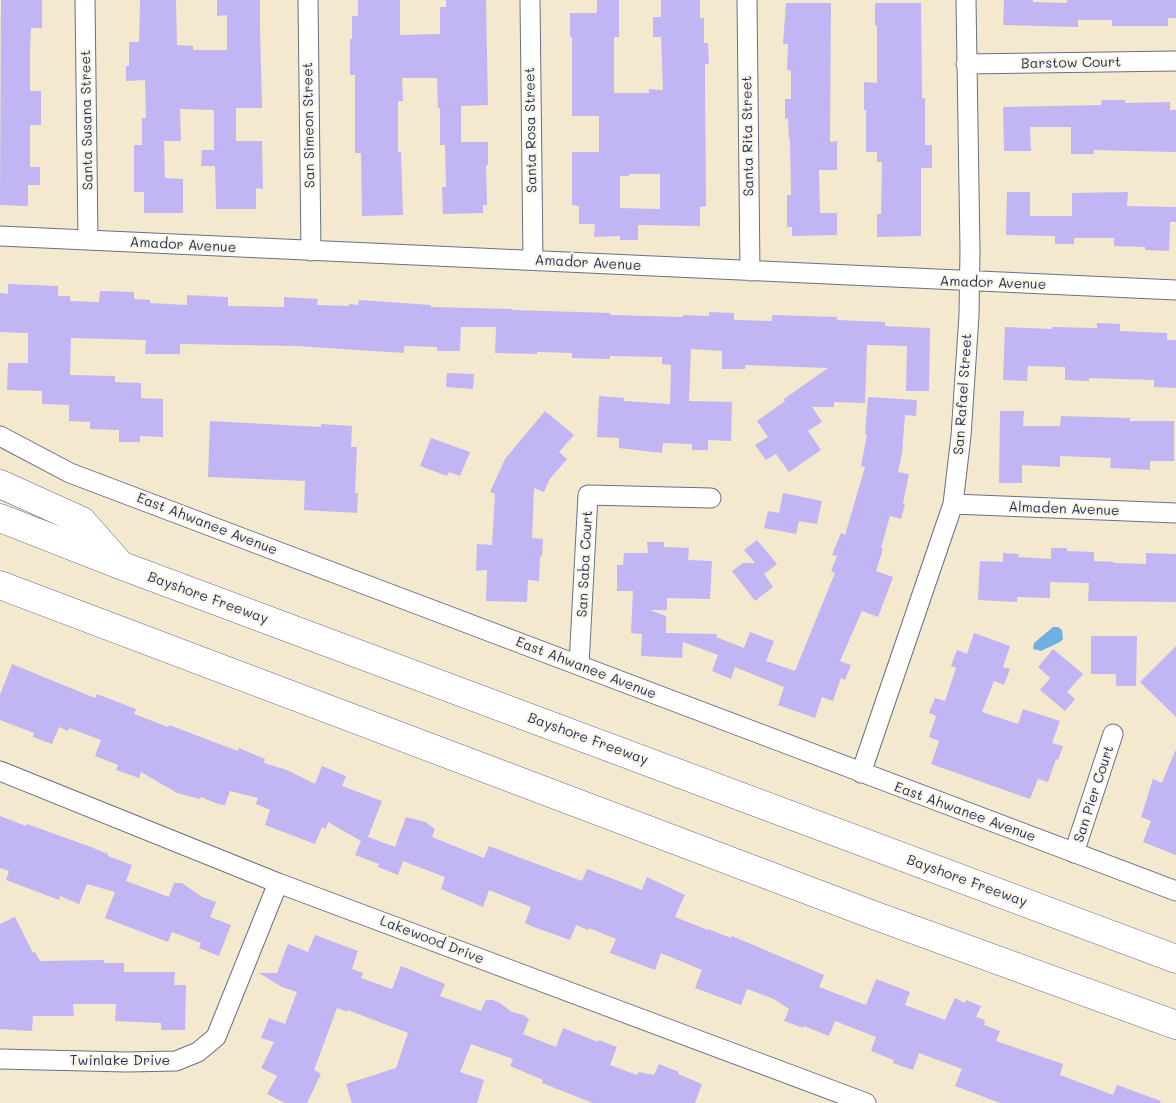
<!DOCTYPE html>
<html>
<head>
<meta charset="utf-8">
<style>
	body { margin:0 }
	canvas { display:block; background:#f4e8ce }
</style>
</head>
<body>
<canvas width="1176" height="1103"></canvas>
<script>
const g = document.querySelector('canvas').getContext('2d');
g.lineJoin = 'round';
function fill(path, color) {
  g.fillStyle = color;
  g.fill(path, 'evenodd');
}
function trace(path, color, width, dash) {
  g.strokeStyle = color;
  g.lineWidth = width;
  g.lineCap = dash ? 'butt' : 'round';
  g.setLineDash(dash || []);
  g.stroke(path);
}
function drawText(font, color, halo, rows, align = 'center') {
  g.font = font + ' Mali,sans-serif';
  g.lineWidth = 4.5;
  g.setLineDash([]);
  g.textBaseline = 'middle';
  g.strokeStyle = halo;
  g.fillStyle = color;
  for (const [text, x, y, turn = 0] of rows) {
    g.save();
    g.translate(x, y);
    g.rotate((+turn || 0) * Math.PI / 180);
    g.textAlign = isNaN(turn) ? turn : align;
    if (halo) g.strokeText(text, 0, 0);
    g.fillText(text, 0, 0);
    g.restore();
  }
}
const water = new Path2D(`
	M1053 627H1058L1062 630 1063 639 1060 642 1041 651 1033 649 1034 643Z`);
const building = new Path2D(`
	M1 0H42V28H31L30 52V91H41V125H30V167H40V185H28V206L0 205Z
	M140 0H176L177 45 193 46V50H227V15L217 16V0H260V29L262 108H236V141H262L263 189 256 188V209H216L215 166H201L202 150H214V110L180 109 181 141H164L165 178 183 179V213H144V192H134V145H142V118H146L145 80 126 81V66H129V42H139Z
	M358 0H400V35L440 34V7H446V0H486L488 105 461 106V142H488V165H486L487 205H483V213L443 214 442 187H446L445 145H440V108H438L437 78H402L403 101H398V152H401L403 215 362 216 361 153H355V75H350V39H352V16H358Z
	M597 0H619V37H614V93H649V89L663 90 661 37H653V17H661V0H700V18H704V43H708L709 64H705V82L706 206 700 207V226L638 225V240H620V236L594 237 595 224H579V206L572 205V152H599V116H572V37H570V13H597ZM629 174H660V209L620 208V176H629Z
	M1004 0H1033V2L1067 3V0H1176V18H1168V26H1112V20H1078V27L1003 25Z
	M786 3H831L830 142 837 141V170H819L820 213H837V235L792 236V227H787V195H791L790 139H789L788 118 785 119V99H791V71L787 70 788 44H783Z
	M875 3H921L922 98H925V145H932V168H921V236L877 237V214H881L882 162H877V152H866V110H864V82L877 83V26L875 25Z
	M1102 100H1125V103L1170 102V110H1176V152L1094 150V154H1071V127H1030L1031 151H1004L1003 107 1101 105Z
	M1007 192H1030V216H1072V193L1128 192 1127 206 1176 207V222H1170L1169 251 1145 250V247L1114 246V238H1074V244H1055V236L1006 235Z
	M8 284 58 286V296H70V301L99 302 100 291 134 292V299L150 300V303L187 305V295L228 297V306L284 307V297L318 299 317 305 349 306V304L358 305 359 300 431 305V307L512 309V310L610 313V315L683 317V315L709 316V312L734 313V320L772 321V315L837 317V320L885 322V326L930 328 929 391H906L907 346 867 345 865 403 834 402V407H812L822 422 808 431 821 450 789 472 776 454 766 460 755 445 768 437 757 421 785 401 784 399 828 368 745 365V369H722V351L691 349 689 401 732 402 731 441 708 440V450H692V444L663 443 662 453 619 448V438L597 437 599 396 624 398V401L670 404 671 365 662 364V357L610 356V359L572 358V353L537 352V354L495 353 496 327H461L460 351H437V347L404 346V353L296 346 180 344V354H145L146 340 71 338 70 375 115 376V382L141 383V398L163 399V437L140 436V442H119V430L90 429V422L69 421V405L42 404V391L7 390 8 363H28V333L0 332V293L8 294Z
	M1097 323 1120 324V331L1167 333V340H1176V388L1154 387V380L1089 378V381L1065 380V367L1028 366 1027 381 1003 380 1005 327 1052 329V327L1097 328Z
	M447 373 474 374 473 389 446 387Z
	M868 397 917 400 916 416 905 415 902 454 898 472 909 474 903 504H905L901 519 890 516 881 548 883 549 876 571 893 577 878 617 862 611 840 661 851 665 845 680 841 678 833 701 822 697 815 718 778 705 784 687 735 667 731 679 712 671 718 655 683 642 682 658 641 656 642 634 631 633 633 591H617V565H623L624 553H648L647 542H664V547L689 548 688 560 712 561 710 599 667 598V610H650L666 616V633L717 634 716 637 744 648 750 632 774 641 766 661 795 671 835 573 831 571 837 556 832 555 841 533 845 535 865 467 861 466 867 435 865 434Z
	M545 411 574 435 559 452 567 459 549 480 544 492 534 488 532 538 543 539 542 557 540 556 539 581 528 580 527 602 486 601 487 570 476 571 477 544 492 545 495 494 490 492 505 459Z
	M1000 411H1024L1023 426H1060L1061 416 1130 418V421H1174V461H1150V470L1134 469 1110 468 1111 458 1060 456V467L1022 465V483H999Z
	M210 421 321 427V424L352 426 351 447H357L355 493H358L357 513 304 510 305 481 208 477Z
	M431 438 470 452 460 476 449 472 447 476 420 466Z
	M783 493 822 501 817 524 799 521 796 534 764 528 768 511 779 513Z
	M757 540 777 564 764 574 773 587 755 601 732 571 743 563H755L744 550Z
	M1051 548H1067V551L1094 552V561L1114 562V563L1146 564V553L1176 554V602L1088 601 1089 583 1050 582V598L1017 597V602L978 600 980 561 1003 562V553L1019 554 1018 557 1051 559Z
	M974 633 1010 646 1003 667 1010 669 1004 685 994 681 982 712 1018 724 1023 709 1060 721 1052 743 1063 746 1058 760 1056 759 1048 782 1038 779 1030 799 931 764 939 741 929 737 936 716 929 713 935 698 945 701 956 668 951 666 957 650 967 654Z
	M1091 636H1137L1136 686H1116V674H1091Z
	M1176 646V717L1140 682Z
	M1053 649 1083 674 1067 692 1075 699 1065 711 1040 690 1050 678 1038 667Z
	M12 664 95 698 97 694 136 709 134 714 168 727 169 725 238 751 239 748 265 759 264 763 287 770 315 784 322 766 346 776 342 786 382 801 368 837 395 847 406 817 425 822 435 829 432 837 484 858 489 846 582 881 587 869 642 890 647 877 685 895 675 917 708 930V929L731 938 732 936 824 975 819 987 866 1005 876 979 910 992 905 1005 945 1020 955 998 965 1003 966 1000 981 1006 976 1017 985 1020 984 1025 1000 1031 996 1041 1063 1064 1060 1075 1113 1095 1117 1085 1161 1101 1160 1103H1000L955 1086 962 1069 919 1053 913 1070 893 1063 894 1060 871 1051 876 1037 835 1021 829 1036 804 1026 803 1028 784 1021 789 1009 774 999 747 989 741 1005 695 988 702 970 661 953 655 970 610 953 616 939 589 928 588 930 576 925 570 940 531 926 525 923 531 907 489 890 483 907 441 889 445 877 403 861 398 875 378 867 379 864 355 855 361 841 328 822 326 829 322 827 315 844 265 825 270 810 256 804 258 798 230 791 225 805 218 804 201 797 200 799 177 793 141 772 139 778 116 770 118 765 95 756 101 740 69 728 68 731 59 727 52 744 33 737 34 733 0 720V695Z
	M1175 751H1176V855L1143 842 1151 821 1141 817 1153 779 1162 783Z
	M0 816 26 826 27 824 91 847 108 854V856L132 865 126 881 169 897 174 883H182L202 897 216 902 210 917 231 925 219 956 199 948 201 943 172 932 168 942 105 918 115 892 87 884 79 904 60 896 59 900 6 880 9 871 0 868Z
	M15 917 33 953 35 952 40 961 104 960V963H124V972H175L174 985H186L185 1030H161V1023L115 1021 116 1004H73L74 1016H33L32 1031 0 1029V924Z
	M315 935 358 951 352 969 363 973 361 978 392 989 401 966 445 984 440 996 481 1011 486 1000H493L500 1003 512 1012 523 1015 529 1019 523 1034 556 1047 563 1028 598 1042 599 1040 617 1047 610 1065 637 1075 639 1072 654 1075 659 1064 679 1072 678 1074 702 1084 695 1103H593L542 1083 543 1080 510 1066 513 1059 471 1044 460 1072 484 1080 477 1103H352L346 1084 396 1068 408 1033 348 1010 347 1012 337 1008 314 1070 321 1074 307 1103H285L267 1094 277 1076 261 1068 274 1042 261 1038 269 1018 285 1024 297 992 282 987 259 973H277L288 944 308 952Z`);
const minor = new Path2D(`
	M85 0 88 240
	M308 0 311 251
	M530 0 533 260
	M747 0 750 271
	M966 64 1176 61
	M0 236 1176 290
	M0 436 70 473 1176 891
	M953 504 1176 513
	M579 665 588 495 711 498
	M0 771 278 883 866 1103
	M861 773 953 504 961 436 969 315 970 250 966 0
	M1074 853 1113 734
	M0 1059 127 1062 176 1061 198 1052 216 1037 278 883`);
const highway = new Path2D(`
	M0 484 82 521 118 562
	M0 518 120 565 1176 959
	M0 585 876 916 1176 1025`);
const streetNames = [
	["Barstow Court",1071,63,-1],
	["Santa Susana Street",87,120,-91],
	["San Simeon Street",309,125,-91],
	["Santa Rosa Street",531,130,-91],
	["Santa Rita Street",748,136,-91],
	["Amador Avenue",183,245,3],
	["Amador Avenue",588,263,3],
	["Amador Avenue",993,283,2],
	["San Rafael Street",963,394,-86],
	["Almaden Avenue",1064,509,2],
	["East Ahwanee Avenue",207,524,21],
	["San Saba Court",585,564,-87],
	["Bayshore Freeway",208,598,20],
	["East Ahwanee Avenue",586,668,21],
	["Bayshore Freeway",588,739,20],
	["San Pier Court",1094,794,-72],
	["East Ahwanee Avenue",965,812,20],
	["Bayshore Freeway",967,881,20],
	["Lakewood Drive",432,940,21],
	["Twinlake Drive",120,1061]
];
fill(water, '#6fb0e3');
fill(building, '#c2b5f3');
trace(minor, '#677085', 21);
trace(highway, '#677085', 29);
trace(minor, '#fff', 19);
trace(highway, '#fff', 28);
drawText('14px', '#1b2f5e', '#fcf5e5', streetNames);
</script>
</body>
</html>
